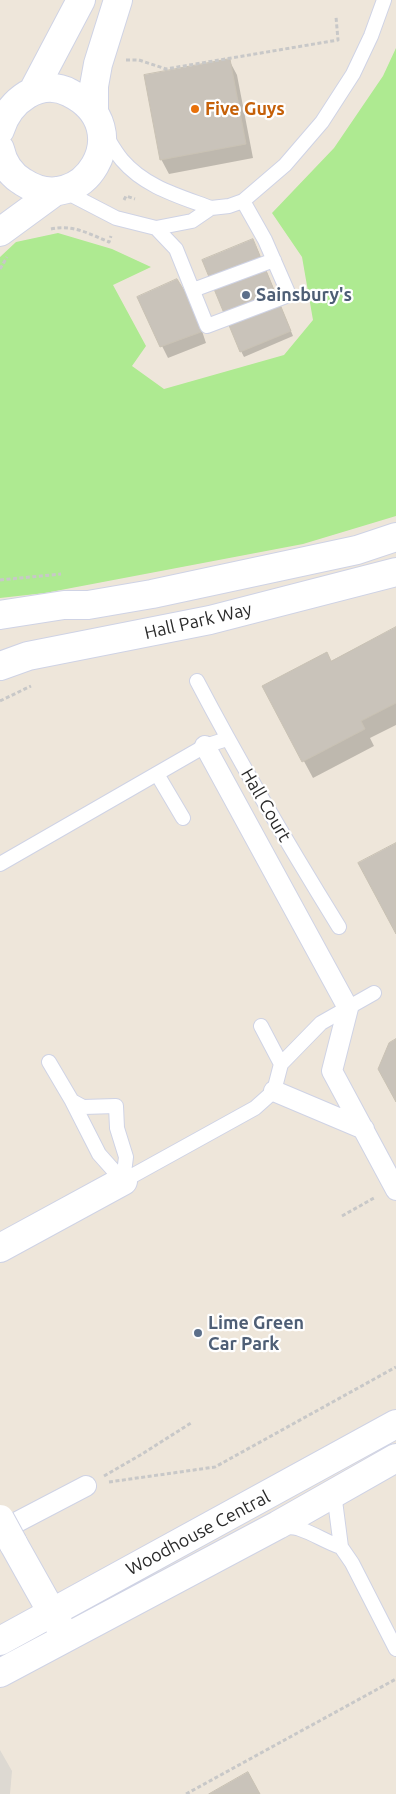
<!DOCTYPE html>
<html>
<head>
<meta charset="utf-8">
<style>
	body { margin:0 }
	canvas { display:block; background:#eee6da }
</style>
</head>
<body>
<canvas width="396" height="1794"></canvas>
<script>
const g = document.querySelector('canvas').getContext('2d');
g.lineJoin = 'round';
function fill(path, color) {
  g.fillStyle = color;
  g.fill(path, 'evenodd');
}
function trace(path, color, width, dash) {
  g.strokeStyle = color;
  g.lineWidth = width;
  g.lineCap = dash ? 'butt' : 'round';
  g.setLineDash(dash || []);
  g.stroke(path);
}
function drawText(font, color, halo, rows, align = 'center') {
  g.font = font + ' Ubuntu,sans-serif';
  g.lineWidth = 4.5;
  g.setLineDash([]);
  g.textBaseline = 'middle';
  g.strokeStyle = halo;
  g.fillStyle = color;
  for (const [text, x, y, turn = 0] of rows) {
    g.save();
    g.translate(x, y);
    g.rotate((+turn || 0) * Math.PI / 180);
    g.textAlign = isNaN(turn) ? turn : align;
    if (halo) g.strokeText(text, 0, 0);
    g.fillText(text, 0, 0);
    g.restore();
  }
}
const green = new Path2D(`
	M396 48V516L303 544 45 593 0 598V257L16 242 58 233 112 249 151 267 113 285 146 346 132 366 164 389 284 355 313 320 302 257 272 213 334 148 383 76Z`);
const plaza = new Path2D(`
	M0 1750 12 1771 10 1794H0Z`);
const shadow = new Path2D(`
	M229 60 237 75 253 158 169 174 161 159Z
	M256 246 293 336 244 357 241 351Z
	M138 298 196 313 206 343 168 358Z
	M396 628V725L370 738 374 746 313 778 264 687 331 662Z`);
const building = new Path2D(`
	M230 59 246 144 160 160 144 75Z
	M253 239 291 331 240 352 202 260Z
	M177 279 190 300 201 332 160 347 137 297Z
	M396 627V703L361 721 365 729 302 762 262 686 327 652 331 661Z
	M396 843V934L358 863Z
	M396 1039V1102L378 1069 389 1043Z
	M248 1772 260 1794H209Z`);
const path = new Path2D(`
	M126 60H139L166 69 338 40 336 17
	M124 200 126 196 135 199
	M51 229C72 224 90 234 109 242L111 236
	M0 269 7 257
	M0 580 61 574
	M0 701 31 686
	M342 1216 374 1198
	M104 1476 142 1454 191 1423
	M109 1482 215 1467 396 1367
	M186 1794 396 1679`);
const service = new Path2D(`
	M62 190 116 218 156 228 192 221 211 208C179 196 145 187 122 160 115 152 110 142 104 133
	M211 208 229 206 243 201 285 165 322 122 353 74 371 36 384 0
	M156 228 176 249 207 326 289 295 265 240 243 201
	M193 290 274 260
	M197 681C241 765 289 846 339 927
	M157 774 183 818
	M0 864 205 746 227 739
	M49 1062 72 1101 99 1154 123 1181
	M281 1064 321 1023 374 993
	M72 1101 83 1107 116 1106 117 1128 126 1157 123 1181
	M123 1181 255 1108 274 1091 281 1064 261 1026
	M334 1493 341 1547 352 1563 396 1649
	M281 1526C287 1527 294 1527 300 1529 315 1534 326 1542 341 1547`);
const pedestrian = new Path2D(`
	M205 746 348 1008 332 1071 396 1190
	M274 1091 364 1129
	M0 1531 86 1486`);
const minor = new Path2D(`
	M0 1248 123 1181
	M13 1543 64 1634`);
const tertiary = new Path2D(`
	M33 91 81 0
	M94 111V86L98 64 118 0
	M0 130C9 101 40 77 70 93 140 128 82 221 23 182 11 175 3 163 0 149
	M0 232 56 191
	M0 1641 396 1424
	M0 1673 278 1525 396 1458`);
const secondary = new Path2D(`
	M0 615 64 605H88L152 594 357 550 396 537
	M0 666 28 656 210 620 396 572`);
const minorBridge = new Path2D(`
	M0 1519 13 1543`);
const markers = [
	[195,109,5,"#e8710a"],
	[246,295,5,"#5c6f8a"],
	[198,1333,5,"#5c6f8a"]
];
const foodNames = [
	["Five Guys",205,109]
];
const serviceNames = [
	["Sainsbury's",256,295],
	["Lime Green",208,1323],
	["Car Park",208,1344]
];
const streetNames = [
	["Hall Park Way",198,621,-13],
	["Hall Court",266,805,60],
	["Woodhouse Central",198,1533,-28]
];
fill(green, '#aeea91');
fill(plaza, '#ddd9d2');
fill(shadow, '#0003');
fill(building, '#c9c3ba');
trace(building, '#c9c2b4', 1);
trace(service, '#cfd3e5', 16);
trace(pedestrian, '#cfd3e5', 22);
trace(minor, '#cfd3e5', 30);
trace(tertiary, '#cfd3e5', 30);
trace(secondary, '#cfd3e5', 30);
trace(path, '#c8c8c8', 3, [4, 2.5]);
trace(service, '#fff', 14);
trace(pedestrian, '#fff', 20);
trace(minor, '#fff', 28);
trace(tertiary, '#fff', 28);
trace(secondary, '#fff', 28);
trace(minorBridge, '#cfd3e5', 30, []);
trace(minorBridge, '#fff', 28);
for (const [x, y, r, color] of markers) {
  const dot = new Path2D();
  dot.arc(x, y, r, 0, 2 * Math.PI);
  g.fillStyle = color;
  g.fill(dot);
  trace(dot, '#fff', 2);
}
drawText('bold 18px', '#c56008', '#fff', foodNames, 'left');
drawText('bold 18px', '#4e5e75', '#fff', serviceNames, 'left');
drawText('18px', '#2a2a2a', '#fff', streetNames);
</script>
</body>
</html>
